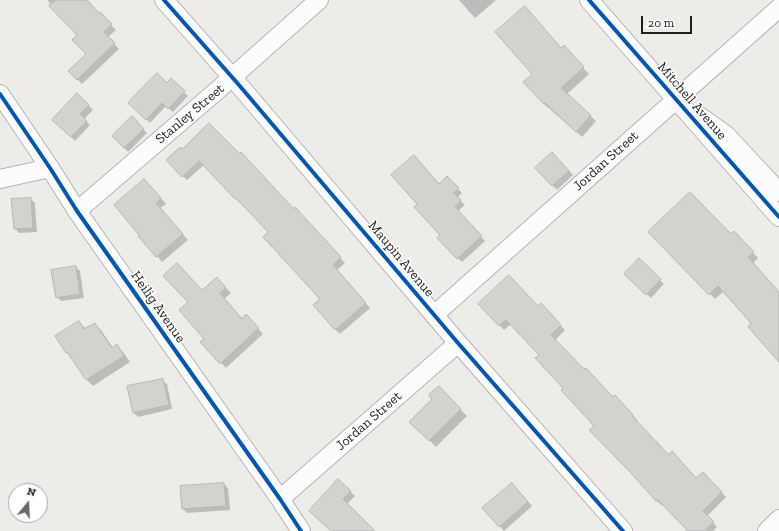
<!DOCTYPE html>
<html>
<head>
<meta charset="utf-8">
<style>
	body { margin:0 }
	#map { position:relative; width:779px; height:531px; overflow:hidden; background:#eeece9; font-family:"Zilla Slab",serif }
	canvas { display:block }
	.north { position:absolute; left:8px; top:483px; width:40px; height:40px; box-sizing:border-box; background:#fff; border:1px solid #a5a5a4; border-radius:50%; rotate:18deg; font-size:11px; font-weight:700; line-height:16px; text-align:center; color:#1f1e1c }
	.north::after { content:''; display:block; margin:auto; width:14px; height:18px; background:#676664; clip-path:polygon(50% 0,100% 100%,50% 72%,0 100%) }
	.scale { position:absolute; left:641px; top:16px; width:51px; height:18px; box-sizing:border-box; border:2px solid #1f1e1c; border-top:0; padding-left:5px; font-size:12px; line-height:14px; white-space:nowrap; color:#1f1e1c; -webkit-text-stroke:3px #fff; paint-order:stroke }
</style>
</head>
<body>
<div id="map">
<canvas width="779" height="531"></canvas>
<div class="north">N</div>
<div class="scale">20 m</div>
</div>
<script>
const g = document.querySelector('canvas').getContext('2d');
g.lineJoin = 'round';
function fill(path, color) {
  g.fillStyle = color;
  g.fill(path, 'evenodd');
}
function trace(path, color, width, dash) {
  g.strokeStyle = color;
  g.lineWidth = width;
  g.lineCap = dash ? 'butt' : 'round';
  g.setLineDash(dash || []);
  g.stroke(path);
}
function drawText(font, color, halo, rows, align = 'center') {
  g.font = font + ' "Zilla Slab",serif';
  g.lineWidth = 3;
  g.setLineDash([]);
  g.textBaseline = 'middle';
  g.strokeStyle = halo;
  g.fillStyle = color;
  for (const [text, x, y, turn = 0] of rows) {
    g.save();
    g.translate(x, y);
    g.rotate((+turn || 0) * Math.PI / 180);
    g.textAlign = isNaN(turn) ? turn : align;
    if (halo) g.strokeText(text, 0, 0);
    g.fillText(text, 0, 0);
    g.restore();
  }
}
const shadow = new Path2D(`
	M47 0H86L100 15V14L116 30 108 37 119 49 82 84 69 71 87 54 78 35Z
	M459 0H496L475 18Z
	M561 49 569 53 589 74 567 94 596 121 582 137 544 104Z
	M171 80 188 96 173 112 166 106 150 123 129 103 167 84Z
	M77 94 93 110 84 119 90 125 75 141 53 119Z
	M132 118 147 133 128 152 113 136Z
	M180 148 294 210 295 208 319 233 318 234 345 263 337 270 370 308 340 334 335 329 321 299 269 233 241 202 240 203 236 199 204 165 187 180 167 160Z
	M552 153 573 175 557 190 536 168Z
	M447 177 462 193 457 198 465 205 458 211 485 241 462 262 439 238 442 235 439 185Z
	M150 185 166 204 160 208 188 240 162 262 140 236 141 235Z
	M31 199 35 203 37 232 19 233 15 228Z
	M650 232 731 236 734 233 758 258 753 263 779 293V361L753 323 724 291 715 299Z
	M639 260 664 284 651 298 625 274Z
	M75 267 80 271 84 298 61 301 57 297Z
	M222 284 231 293 224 299 242 320 251 321 263 334 226 368 202 342 206 339 202 291Z
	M480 304 538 308 541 305 565 330 555 340 613 398 619 401 638 421 637 422 669 456 697 480 703 473 726 497 707 516 717 527 713 531H690L663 504 661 505 631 471 565 388 540 355 511 324 504 330Z
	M79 322 85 328 95 324 101 330 113 348 117 346 123 352 130 362 93 386 87 380 73 359 67 352Z
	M162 380 167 384 172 409 138 417 133 412Z
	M439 387 467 416 436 447 411 422 434 399Z
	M339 481 355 496 347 504 374 531H332Z
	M224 484 228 488 230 510 187 513 183 509Z
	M516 488 532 506 504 531 500 526Z`);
const building = new Path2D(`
	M56 0H87L99 13 100 12 112 24 104 32 115 43 77 80 68 71 86 54 72 40 77 35 49 6Z
	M525 6 561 48 564 45 584 67 561 88 591 115 576 132 545 103 544 104 523 82 532 74 495 32Z
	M157 73 167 83 171 78 185 91 168 109 162 103 146 120 128 103Z
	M77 93 89 105 80 114 87 121 71 137 52 120Z
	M132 116 144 129 124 148 112 136Z
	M209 123 240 154 241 152 294 209 295 207 341 257 333 265 366 303 335 330 313 305 320 299 263 237 268 232 236 198 235 199 199 161 182 177 166 160 180 147 182 149Z
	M552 152 569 171 552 186 535 168Z
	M414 155 439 184 447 176 459 188 454 193 461 200 455 207 482 236 457 259 437 238 440 235 414 207 417 204 391 175Z
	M144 179 161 198 156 203 183 234 156 257 138 236 139 235 114 205Z
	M690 192 731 234 734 231 754 252 748 257 779 292V362L748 327 751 323 718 286 709 295 648 232Z
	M31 198 33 228 14 229 11 199Z
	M639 258 661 279 646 295 624 274Z
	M177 263 202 290 217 277 226 288 220 293 242 319 246 314 259 328 220 364 200 342 204 339 179 310 188 302 163 276Z
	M76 266 80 294 56 298 51 270Z
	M509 275 538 306 541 303 561 325 551 335 584 369 586 368 613 397 615 395 634 416 633 417 669 455 672 451 696 478 703 472 722 492 703 511 714 522 704 531H688L658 500 656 501 630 472 589 430 594 426 561 390 563 388 535 358 539 355 506 320 499 326 478 304Z
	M79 321 84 329 95 323 112 348 117 344 124 356 86 380 67 352 66 353 55 336Z
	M163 379 169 405 133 413 127 386Z
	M439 386 461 409 429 441 409 422 432 399 429 395Z
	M338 479 351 491 343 499 375 531H331L309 511Z
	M224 483 226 506 182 509 180 486Z
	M512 483 528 502 499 527 482 508Z`);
const minor = new Path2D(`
	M164 0 239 85 458 343 623 531
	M589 0 779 217
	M0 94 50 168 77 211 280 499 301 531
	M701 117 726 135 779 192
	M0 179 50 168
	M77 211 220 88 319 0
	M434 315C549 213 663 110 779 8
	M280 499 458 343
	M767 531 779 519`);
const cycleway = new Path2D(`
	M164 0 239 85 458 343 623 531
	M589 0 779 217
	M0 94 50 168 77 211 280 499 301 531`);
const streetNames = [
	["Mitchell Avenue",692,101,49],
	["Stanley Street",190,114,-40],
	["Jordan Street",606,161,-42],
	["Maupin Avenue",401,259,50],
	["Heilig Avenue",158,307,55],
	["Jordan Street",369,421,-41]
];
fill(shadow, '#0003');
fill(building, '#d2d2cf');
trace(building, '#b6b5b3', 1);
trace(minor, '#b5b3b1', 20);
trace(minor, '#fcfcfc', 18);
trace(cycleway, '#0057b8', 4);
drawText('14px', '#1f1e1c', '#fff', streetNames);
</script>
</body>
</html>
